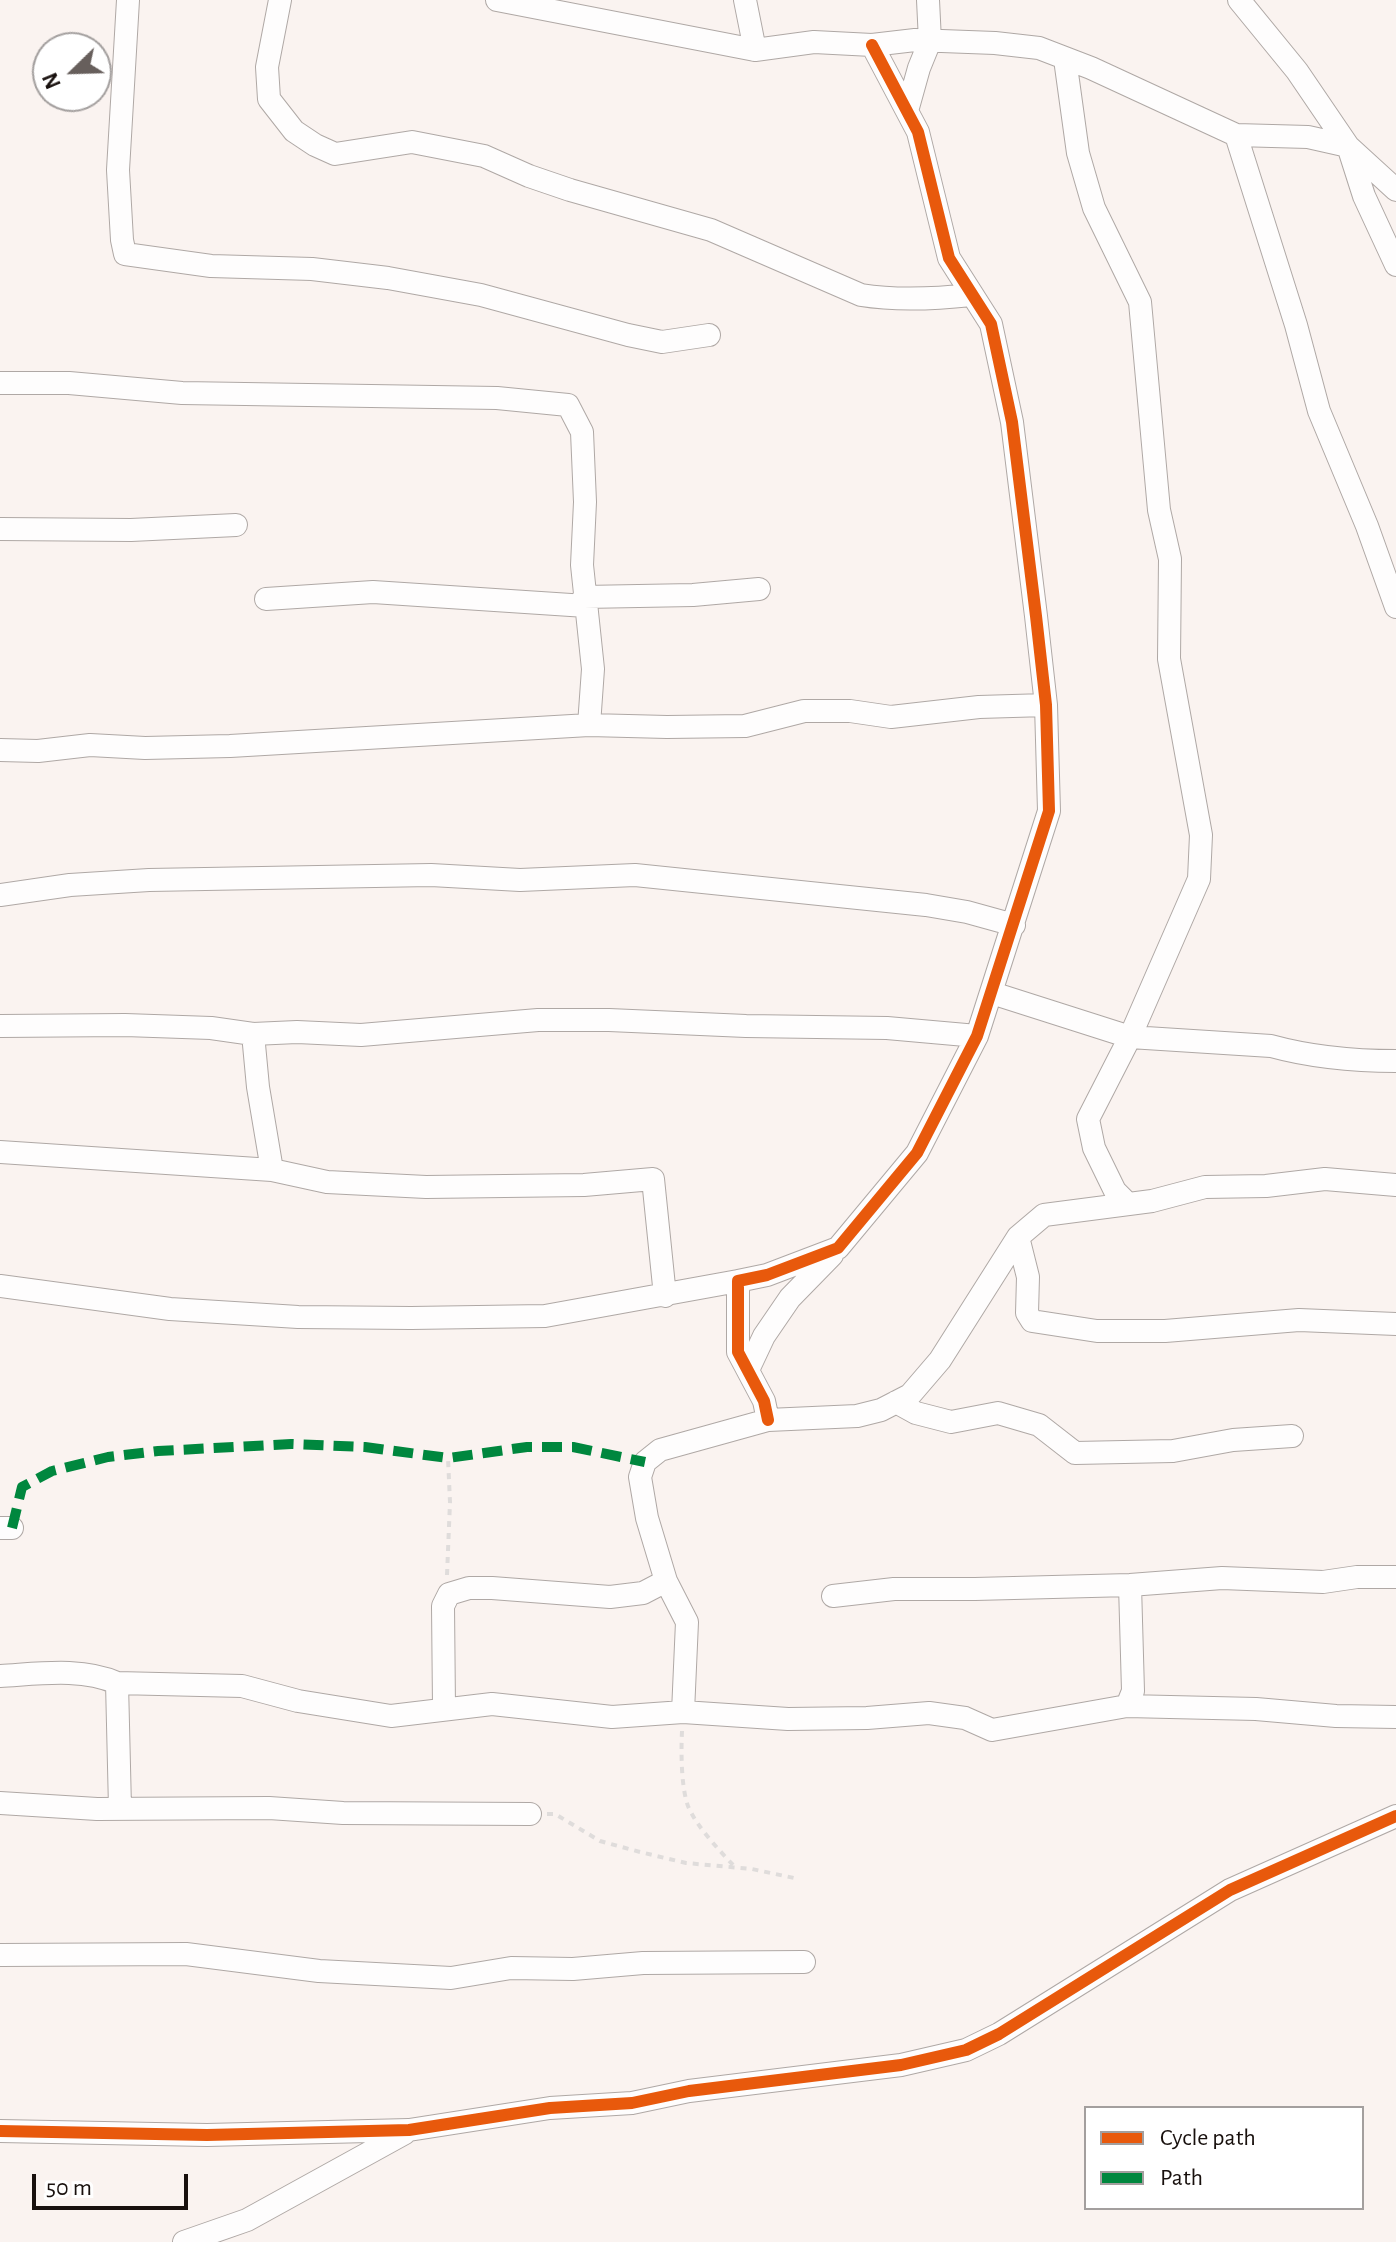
<!DOCTYPE html>
<html>
<head>
<meta charset="utf-8">
<style>
	body { margin:0 }
	#map { position:relative; width:1396px; height:2242px; overflow:hidden; background:#faf3f0; font-family:"Alegreya Sans",sans-serif }
	canvas { display:block }
	.legend { position:absolute; left:1084px; top:2106px; width:280px; height:104px; box-sizing:border-box; background:#fff; border:2px solid #a39f9e; margin:0; padding:10px 14px; list-style:none; font-size:24px; color:#18100d }
	.legend li { display:flex; align-items:center; gap:16px; height:40px }
	.legend b { width:40px; border:2px solid #a39f9e }
	.north { position:absolute; left:32px; top:32px; width:80px; height:80px; box-sizing:border-box; background:#fff; border:2px solid #a39f9e; border-radius:50%; rotate:247deg; font-size:22px; font-weight:700; line-height:32px; text-align:center; color:#18100d }
	.north::after { content:''; display:block; margin:auto; width:28px; height:36px; background:#675f5c; clip-path:polygon(50% 0,100% 100%,50% 72%,0 100%) }
	.scale { position:absolute; left:32px; top:2174px; width:156px; height:36px; box-sizing:border-box; border:4px solid #18100d; border-top:0; padding-left:10px; font-size:24px; line-height:28px; white-space:nowrap; color:#18100d; -webkit-text-stroke:6px #fff; paint-order:stroke }
</style>
</head>
<body>
<div id="map">
<canvas width="1396" height="2242"></canvas>
<ul class="legend">
<li><b style="height:10px;background:#e8590c"></b>Cycle path</li>
<li><b style="height:10px;background:#00873e"></b>Path</li>
</ul>
<div class="north">N</div>
<div class="scale">50 m</div>
</div>
<script>
const g = document.querySelector('canvas').getContext('2d');
g.lineJoin = 'round';
function trace(path, color, width, dash) {
  g.strokeStyle = color;
  g.lineWidth = width;
  g.lineCap = dash ? 'butt' : 'round';
  g.setLineDash(dash || []);
  g.stroke(path);
}
const path = new Path2D(`
	M447 1575 450 1502 448 1458
	M682 1731C681 1751 681 1787 688 1806 696 1826 719 1850 734 1866
	M547 1814H555L600 1841 640 1852 686 1863 752 1869 794 1878`);
const minor = new Path2D(`
	M128 0 118 170 122 240 125 254 211 266 312 269 388 278 481 295 628 335 662 342 709 335
	M280 0 267 67 269 99 294 131 315 145 335 154 412 142 484 156 529 176 570 190 711 230 861 295C898 301 934 299 971 295
	M497 0 755 50 814 42 872 45 915 40 995 43 1039 48 1091 68 1236 135 1308 137 1348 146 1364 196 1396 265
	M745 0 755 50
	M1239 0 1297 71 1348 146 1396 190
	M1065 59 1078 153 1094 208 1140 302 1159 510 1170 559 1169 659 1201 835 1199 879 1130 1037 1088 1119 1094 1148 1115 1191 1126 1202
	M907 111 919 68 930 41 928 0
	M1236 135 1296 325 1319 411 1367 526 1396 607
	M0 383H69L182 393 497 398 568 405 582 432 585 502 582 565 593 669 589 725
	M0 529 131 530 236 525
	M584 597 693 595 759 589
	M266 599 373 592 586 606
	M0 750 38 751 90 745 145 748 230 746 589 725 667 727 745 726 804 711H850L891 717 979 707 1046 705
	M0 895 70 885 149 880 431 875 520 880 635 875 926 905 967 912 1014 925
	M992 993 1130 1037 1271 1046C1311 1057 1354 1061 1396 1061
	M0 1026 125 1025 211 1028 253 1034 297 1032 361 1035 538 1020H609L746 1026 887 1028 977 1036
	M253 1034 258 1087 272 1170
	M0 1152 272 1170 327 1182 426 1187 584 1185 653 1179 665 1296
	M1018 1237 1028 1277 1027 1313 1032 1321 1097 1331H1165L1299 1320 1396 1324
	M0 1286 170 1309 298 1317 411 1318 545 1316 738 1281
	M748 1370 764 1336 790 1298 832 1255
	M896 1402 916 1413 951 1422 998 1413 1039 1425 1075 1453 1173 1451 1233 1440 1292 1436
	M768 1420 764 1401 738 1352V1281L767 1275 838 1248 917 1153 977 1036 1049 811 1046 705 1036 616 1012 422 991 324 949 258 918 132 872 45
	M0 1528H12
	M833 1596 894 1589H975L1130 1585 1222 1578 1323 1582 1357 1577H1396
	M0 1676C37 1674 82 1667 117 1683L242 1686 298 1701 391 1716 492 1704 612 1717 683 1712 788 1719 867 1718 929 1713 965 1718 992 1730 1127 1706 1256 1709 1336 1716 1396 1717
	M117 1683 120 1808
	M1127 1706 1133 1691 1130 1585
	M444 1707 443 1606 449 1594 469 1588H492L610 1597 643 1593 666 1581
	M683 1712 687 1622 666 1581 647 1518 640 1477 645 1462 660 1450 768 1420 857 1416 881 1410 910 1395 940 1360 1018 1237 1044 1215 1152 1201 1205 1187 1266 1186 1325 1179 1396 1185
	M0 1803 97 1809 269 1808 343 1813 530 1814
	M0 1955 186 1954 319 1971 451 1978 511 1968 573 1969 643 1963 804 1962
	M0 2131 207 2135 409 2130 550 2108 632 2103 689 2091 901 2065 966 2050 999 2034 1230 1890 1396 1816
	M184 2242 247 2220 405 2133`);
const quiet = new Path2D(`
	M12 1528 22 1487 52 1471 108 1457 158 1451 291 1444 365 1447 448 1458 527 1447H573L645 1462`);
const cycleway = new Path2D(`
	M768 1420 764 1401 738 1352V1281L767 1275 838 1248 917 1153 977 1036 1049 811 1046 705 1036 616 1012 422 991 324 949 258 918 132 872 45
	M0 2131 207 2135 409 2130 550 2108 632 2103 689 2091 901 2065 966 2050 999 2034 1230 1890 1396 1816`);
trace(minor, '#afa8a5', 24);
trace(path, '#dfdcdb', 4, [6, 6]);
trace(minor, '#fefdfd', 22);
trace(quiet, '#00873e', 10, [20, 10]);
trace(cycleway, '#e8590c', 12);
</script>
</body>
</html>
